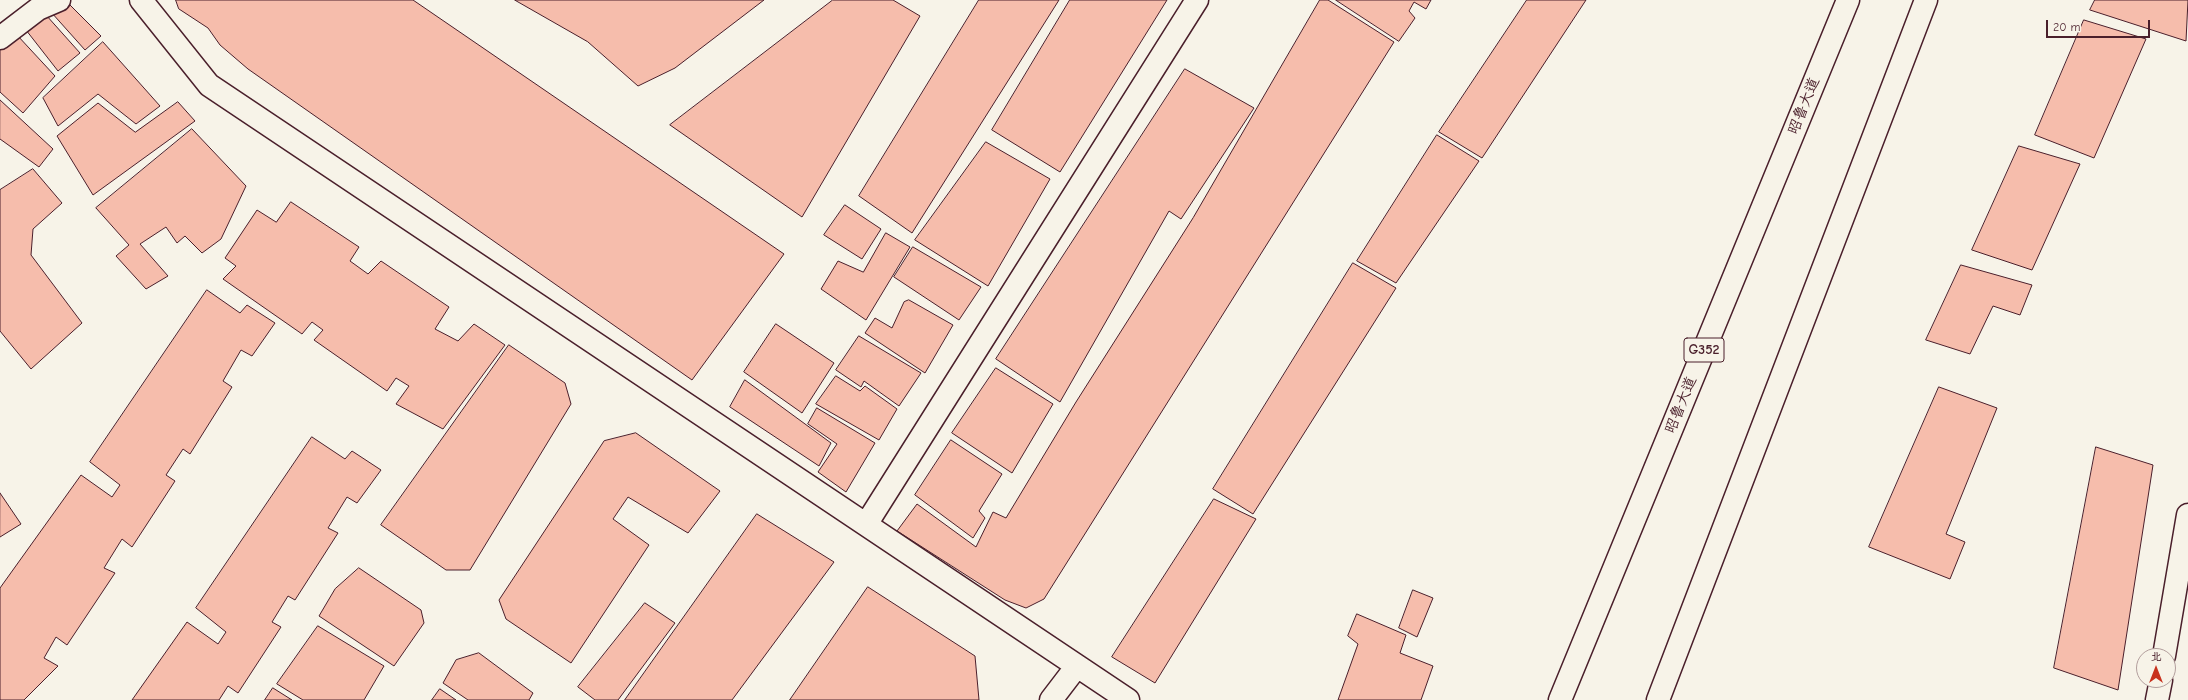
<!DOCTYPE html>
<html>
<head>
<meta charset="utf-8">
<style>
	body { margin:0 }
	#map { position:relative; width:2188px; height:700px; overflow:hidden; background:#f7f3e8; font-family:"Comic Neue","LXGW WenKai TC",sans-serif }
	canvas { display:block }
	.north { position:absolute; left:2136px; top:648px; width:40px; height:40px; box-sizing:border-box; background:#f7f3e8; border:1px solid #b29e9c; border-radius:50%; rotate:0deg; font-size:11px; font-weight:700; line-height:16px; text-align:center; color:#4a1f2b }
	.north::after { content:''; display:block; margin:auto; width:14px; height:18px; background:#c8321e; clip-path:polygon(50% 0,100% 100%,50% 72%,0 100%) }
	.scale { position:absolute; left:2046px; top:20px; width:104px; height:18px; box-sizing:border-box; border:2px solid #4a1f2b; border-top:0; padding-left:5px; font-size:12px; line-height:14px; white-space:nowrap; color:#4a1f2b; -webkit-text-stroke:3px #f7f3e8; paint-order:stroke }
</style>
</head>
<body>
<div id="map">
<canvas width="2188" height="700"></canvas>
<div class="north">北</div>
<div class="scale">20 m</div>
</div>
<script>
const g = document.querySelector('canvas').getContext('2d');
g.lineJoin = 'round';
function fill(path, color) {
  g.fillStyle = color;
  g.fill(path, 'evenodd');
}
function trace(path, color, width, dash) {
  g.strokeStyle = color;
  g.lineWidth = width;
  g.lineCap = dash ? 'butt' : 'round';
  g.setLineDash(dash || []);
  g.stroke(path);
}
function drawText(font, color, halo, rows, align = 'center') {
  g.font = font + ' "Comic Neue","LXGW WenKai TC",sans-serif';
  g.lineWidth = 3;
  g.setLineDash([]);
  g.textBaseline = 'middle';
  g.strokeStyle = halo;
  g.fillStyle = color;
  for (const [text, x, y, turn = 0] of rows) {
    g.save();
    g.translate(x, y);
    g.rotate((+turn || 0) * Math.PI / 180);
    g.textAlign = isNaN(turn) ? turn : align;
    if (halo) g.strokeText(text, 0, 0);
    g.fillText(text, 0, 0);
    g.restore();
  }
}
const building = new Path2D(`
	M176 0H413L784 254 692 380 248 69 220 45 208 28 179 9Z
	M515 0H764L675 68 638 86 588 42Z
	M833 0H893L920 16 802 217 670 125Z
	M979 0H1059L912 233 859 196Z
	M1070 0H1167L1060 172 992 130Z
	M1320 0H1328L1394 42 1044 599 1026 608 1005 600 897 531 917 504 976 547 993 512 1006 518 1076 402 1193 218Z
	M1336 0H1431L1426 9 1414 2 1409 11 1415 18 1399 41Z
	M1527 0H1586L1482 158 1439 132Z
	M2095 0H2188L2186 41 2090 10Z
	M70 5 101 36 85 50 51 12Z
	M46 15 80 53 58 71 26 30Z
	M2084 20 2146 39 2094 158 2035 135Z
	M17 35 55 76 23 113 0 92V49Z
	M103 42 160 106 136 124 98 94 58 126 43 98Z
	M1185 69 1254 108 1181 219 1169 211 1060 402 996 359Z
	M0 100 53 149 39 167 0 139Z
	M178 102 195 121 93 195 57 136 98 103 135 132Z
	M192 129 246 186 221 239 202 253 185 236 177 243 166 227 140 244 168 276 146 289 116 256 129 245 96 208Z
	M1437 135 1479 161 1396 283 1357 261Z
	M986 142 1050 179 988 286 915 240Z
	M2019 146 2080 164 2032 270 1972 250Z
	M33 169 62 203 33 229 31 255 82 323 31 369 0 331V190Z
	M291 202 359 247 350 261 368 274 381 261 449 307 435 329 458 341 474 324 505 345 443 429 396 404 409 386 396 378 387 391 314 340 323 330 312 322 302 334 223 279 236 266 225 258 257 210 276 222Z
	M845 205 881 229 862 259 824 235Z
	M886 233 910 247 866 320 821 289 838 261 863 272Z
	M913 247 981 287 959 320 894 277Z
	M1353 263 1396 288 1253 514 1213 489Z
	M1961 265 2032 285 2020 315 1993 306 1970 354 1926 340Z
	M207 290 240 313 247 305 275 323 252 356 241 350 223 381 232 387 190 454 183 449 166 475 175 481 132 547 122 539 104 568 115 573 67 645 56 637 44 658 58 666 24 700H0V588L81 475 112 497 120 485 90 462Z
	M909 300 953 325 925 373 865 333 875 318 892 328 904 302Z
	M776 324 834 363 802 413 744 372Z
	M859 336 921 373 899 406 864 381 861 387 836 370Z
	M509 345 565 383 571 404 470 570H446L381 525Z
	M996 368 1053 404 1012 473 952 433Z
	M836 376 860 391 865 386 897 409 879 440 816 404Z
	M745 380 831 443 819 466 730 407Z
	M1939 387 1997 408 1946 534 1965 542 1950 579 1869 547Z
	M817 408 875 443 846 492 818 472 837 444 808 424Z
	M636 433 720 491 688 533 628 497 613 519 649 545 571 663 506 619 499 600 604 441Z
	M312 437 345 459 352 451 381 470 357 503 347 497 328 528 338 533 295 600 288 596 272 622 281 627 238 693 228 686 219 700H132L187 622 218 644 226 632 196 608Z
	M951 440 1002 474 979 511 985 518 973 538 915 495Z
	M2096 447 2153 465 2118 690 2054 668Z
	M0 493 21 524 0 537Z
	M1214 499 1256 519 1155 683 1112 657Z
	M757 514 834 562 732 700H625Z
	M359 568 421 610 424 623 394 666 319 616 335 589Z
	M868 587 975 656 979 700H790Z
	M1413 590 1433 598 1417 637 1399 628Z
	M645 603 675 623 618 700H595L578 687Z
	M1357 614 1406 635 1400 653 1433 666 1421 700H1338L1358 644 1348 636Z
	M318 626 384 666 364 700H303L277 684Z
	M479 653 533 693 529 700H468L443 683 456 660Z
	M273 688 292 700H265Z
	M440 689 456 700H432Z`);
const street = new Path2D(`
	M141 0 209 85 1128 700
	M0 38 38 9 59 0
	M867 523 1197 0
	M2164 656 2188 515
	M1051 700 1077 666
	M2157 700 2161 680`);
const highway = new Path2D(`
	M1560 700 1848 0
	M1658 700 1926 0`);
const shields = [
	[1704,350,40]
];
const shieldNames = [
	["G352",1704,350]
];
const streetNames = [
	["昭鲁大道",1804,106,-68],
	["昭鲁大道",1681,405,-68]
];
fill(building, '#f6bdac');
trace(building, '#4a1f2b', 1);
trace(street, '#4a1f2b', 25);
trace(highway, '#4a1f2b', 25);
trace(street, '#f7f3e8', 22);
trace(highway, '#f7f3e8', 22);
for (const [x, y, w] of shields) {
  const box = new Path2D();
  box.roundRect(x - w / 2, y - 12, w, 24, 3);
  g.fillStyle = '#f7f3e8';
  g.fill(box);
  trace(box, '#4a1f2b', 1);
}
drawText('bold 14px', '#4a1f2b', null, shieldNames);
drawText('15px', '#4a1f2b', '#f7f3e8', streetNames);
</script>
</body>
</html>
